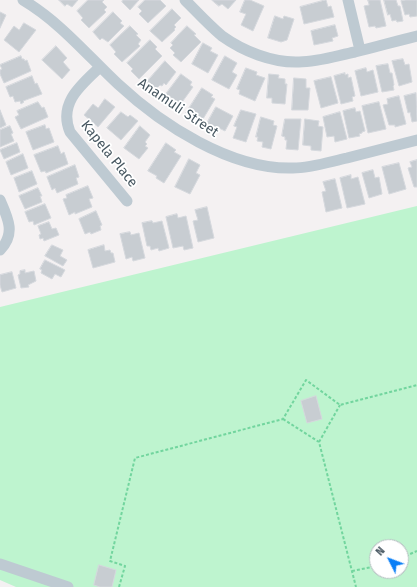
<!DOCTYPE html>
<html>
<head>
<meta charset="utf-8">
<style>
	body { margin:0 }
	#map { position:relative; width:417px; height:587px; overflow:hidden; background:#f4f1f2; font-family:"Fira Sans",sans-serif }
	canvas { display:block }
	.north { position:absolute; left:369px; top:539px; width:40px; height:40px; box-sizing:border-box; background:#fff; border:1px solid #b5bcc0; border-radius:50%; rotate:312deg; font-size:11px; font-weight:700; line-height:16px; text-align:center; color:#475761 }
	.north::after { content:''; display:block; margin:auto; width:14px; height:18px; background:#0a7ff6; clip-path:polygon(50% 0,100% 100%,50% 72%,0 100%) }
</style>
</head>
<body>
<div id="map">
<canvas width="417" height="587"></canvas>
<div class="north">N</div>
</div>
<script>
const g = document.querySelector('canvas').getContext('2d');
g.lineJoin = 'round';
function fill(path, color) {
  g.fillStyle = color;
  g.fill(path, 'evenodd');
}
function trace(path, color, width, dash) {
  g.strokeStyle = color;
  g.lineWidth = width;
  g.lineCap = dash ? 'butt' : 'round';
  g.setLineDash(dash || []);
  g.stroke(path);
}
function drawText(font, color, halo, rows, align = 'center') {
  g.font = font + ' "Fira Sans",sans-serif';
  g.lineWidth = 3.5;
  g.setLineDash([]);
  g.textBaseline = 'middle';
  g.strokeStyle = halo;
  g.fillStyle = color;
  for (const [text, x, y, turn = 0] of rows) {
    g.save();
    g.translate(x, y);
    g.rotate((+turn || 0) * Math.PI / 180);
    g.textAlign = isNaN(turn) ? turn : align;
    if (halo) g.strokeText(text, 0, 0);
    g.fillText(text, 0, 0);
    g.restore();
  }
}
const green = new Path2D(`
	M417 206V587H16L0 580V307ZM377 547H401V571H377Z`);
const building = new Path2D(`
	M59 0H78L72 7 67 4 65 6Z
	M88 0H104L102 2 107 7 104 10 106 12 89 28 81 20 83 18 77 11Z
	M123 0H139L130 10 122 2Z
	M145 0H160L166 6 148 23 139 14 142 11 138 7Z
	M212 0H236L228 9 222 4 219 6Z
	M245 0H250L264 6 253 31 241 25 246 14 240 12Z
	M326 0 328 7 331 6 334 17 304 24 300 7Z
	M368 0H380L386 26 376 28 375 26 369 27 364 6 369 5Z
	M384 0H396L398 6H400L403 21 397 22 396 20 392 21 390 14 388 15Z
	M406 0H417V16L410 17 409 14 405 15 401 1Z
	M172 9 181 18 174 25 176 27 174 29 175 30 162 42 150 31Z
	M0 12 6 15 0 28Z
	M113 12 122 21 120 23 124 26 108 42 102 38 100 40 93 32Z
	M275 16 283 19 284 16 294 19 287 40 281 42 268 38Z
	M24 23 36 30 19 52 4 40 14 26 19 30Z
	M335 25 338 36 332 38 333 41 314 45 311 31Z
	M130 26 138 34 136 35 141 40 138 44 140 46 122 62 114 54 116 52 110 45Z
	M187 26 196 34 194 35 201 42 181 62 173 55 175 53 170 48 173 45 171 43Z
	M150 40 157 47 155 49 162 56 139 79 131 71 133 69 127 63Z
	M203 43 212 48 210 51 218 55 208 73 192 64Z
	M56 46 67 58 63 62 70 70 62 79 42 60Z
	M21 56 22 59H24L25 61 27 60 31 71 4 83 0 74V70L2 69 0 65Z
	M225 56 237 63 232 72 237 75 229 89 212 80Z
	M403 59 405 65 409 64 412 82 399 86 392 61Z
	M165 61 176 72 166 85 164 83 162 86 160 85 154 91 145 84Z
	M388 64 390 73H392L394 85 393 86 394 90 382 92 376 66Z
	M246 68 257 72 256 75 265 78 255 101 239 94 240 90 237 89Z
	M366 68 367 72 373 70 378 92 361 96 355 71Z
	M345 73V75L348 74V78L351 77 355 96 352 97 353 101 341 104 334 76Z
	M181 74 192 82 190 85 193 87 180 105 174 103 172 105 163 98Z
	M269 74 279 75 278 78 285 79V84H287L285 104 272 103V98H267Z
	M32 76 35 84 37 83 42 94 23 101 24 102 21 104 20 101 15 102 13 96 10 97 6 87Z
	M331 77 338 103 321 108 314 81Z
	M294 78 306 79V88H310L308 110H292Z
	M202 88 213 95 211 97 215 99 203 119 197 117 196 119 186 113Z
	M416 93 417 121 412 122 410 112 408 113 404 96Z
	M399 96 406 124 395 127V125H389L383 105 388 104 387 99Z
	M105 99 115 107 98 127 84 115 93 104 98 108Z
	M38 102 42 108 44 107 48 117 21 129 15 117 19 115 17 111Z
	M379 102 386 129 368 133 362 106Z
	M216 107 233 116 225 131 219 128 217 131 206 125Z
	M355 108 356 112 360 111 365 131 362 132V133L359 134 360 136 349 138 343 111Z
	M0 110 6 125 0 128Z
	M241 110 256 114 246 142 233 138 237 127 234 126Z
	M121 112 128 117 130 115 138 121 121 140 107 128Z
	M340 112 347 139 335 142 334 136 327 137 323 117Z
	M261 117 274 121 273 125 277 126 271 149 262 147 263 142 257 141 258 137H256Z
	M285 119H301L298 150 286 149 287 140H285V137L282 136Z
	M305 119 319 121 318 126 323 127 321 151 311 150V146L303 145Z
	M45 125 46 129 49 128 54 142 33 150 26 132Z
	M10 126 13 133 11 134 14 141 0 147V130Z
	M140 126 150 135 145 142 147 144 145 146 148 148 139 159 124 148Z
	M17 143 20 152 4 159 0 150Z
	M166 143 176 150 174 152 181 156 164 183 156 178 157 176 148 171Z
	M58 146 61 154 64 152 68 164 46 173 45 171 41 172 34 155Z
	M23 154 28 168 11 175 6 162Z
	M189 159 200 165 196 173 200 175 190 194 175 187Z
	M417 160V187H414L408 168 412 167 410 162Z
	M399 163 406 189 389 194 382 167Z
	M75 165 79 177 76 178 78 184 57 193 55 188 52 190 47 177Z
	M373 170 375 178 379 177 382 194 369 198 362 173Z
	M32 171 37 184 19 192 14 178Z
	M351 175V179L358 177 365 204 347 208 340 178Z
	M335 179 342 208 326 212 322 192 326 191 323 182Z
	M88 186 93 198 89 199 92 207 75 214V212L69 215 63 199 67 198 66 195Z
	M38 188 42 196H40L42 202 25 209 19 196Z
	M45 204 51 218 34 225 33 221 29 222 25 212Z
	M207 207 214 238 198 242 193 221 198 220 195 210Z
	M96 211 102 225 100 226 101 230 91 234 90 232 85 234 79 219Z
	M177 214 178 218 186 216 193 248 184 250 183 246 173 248 166 217Z
	M152 221 153 223 162 221 169 248 159 251 158 248 151 250 150 246H147L142 223Z
	M49 222 52 229 56 228 59 235 44 241 43 238 40 239 39 235 41 234 38 226Z
	M130 232 131 235 139 233 145 258 133 261 132 257 126 259 120 234Z
	M52 245 63 250 60 256 67 260 63 266 45 256Z
	M104 245 105 251 110 250 111 253H113L115 262 93 268 88 250Z
	M45 260 65 270 61 277 55 274 52 279 41 273 42 270 40 269Z
	M25 270V273L34 271 36 281 28 285 29 287 21 288 18 275 20 274V271Z
	M12 272 16 288 2 292 0 285V275Z
	M316 396 322 419 307 423 301 401Z
	M99 565 116 570 112 587H100L94 585Z`);
const path = new Path2D(`
	M283 419 319 442 356 587
	M319 442 340 405
	M401 558 417 551
	M352 571 377 566
	M119 587 125 566 110 561 135 458 283 419 306 380 340 405 417 385`);
const street = new Path2D(`
	M23 0C60 22 87 55 118 84 162 125 231 170 293 168 311 168 329 162 347 158 370 152 394 146 417 140
	M185 0C197 12 209 25 222 36 243 51 272 63 299 62 318 62 336 56 355 52 376 47 396 41 417 36
	M348 0 360 50
	M100 67C81 85 58 103 70 132L127 201
	M0 200C8 218 16 234 0 250
	M0 564 68 587`);
const streetNames = [
	["Anamuli Street",178,108,34],
	["Kapela Place",109,154,51]
];
fill(green, '#bef4cf');
fill(building, '#c8cdd2');
trace(building, '#d5d8dd', 1);
trace(path, '#72d59e', 2, [3, 2]);
trace(street, '#becad2', 11);
drawText('14px', '#475761', '#fff', streetNames);
</script>
</body>
</html>
